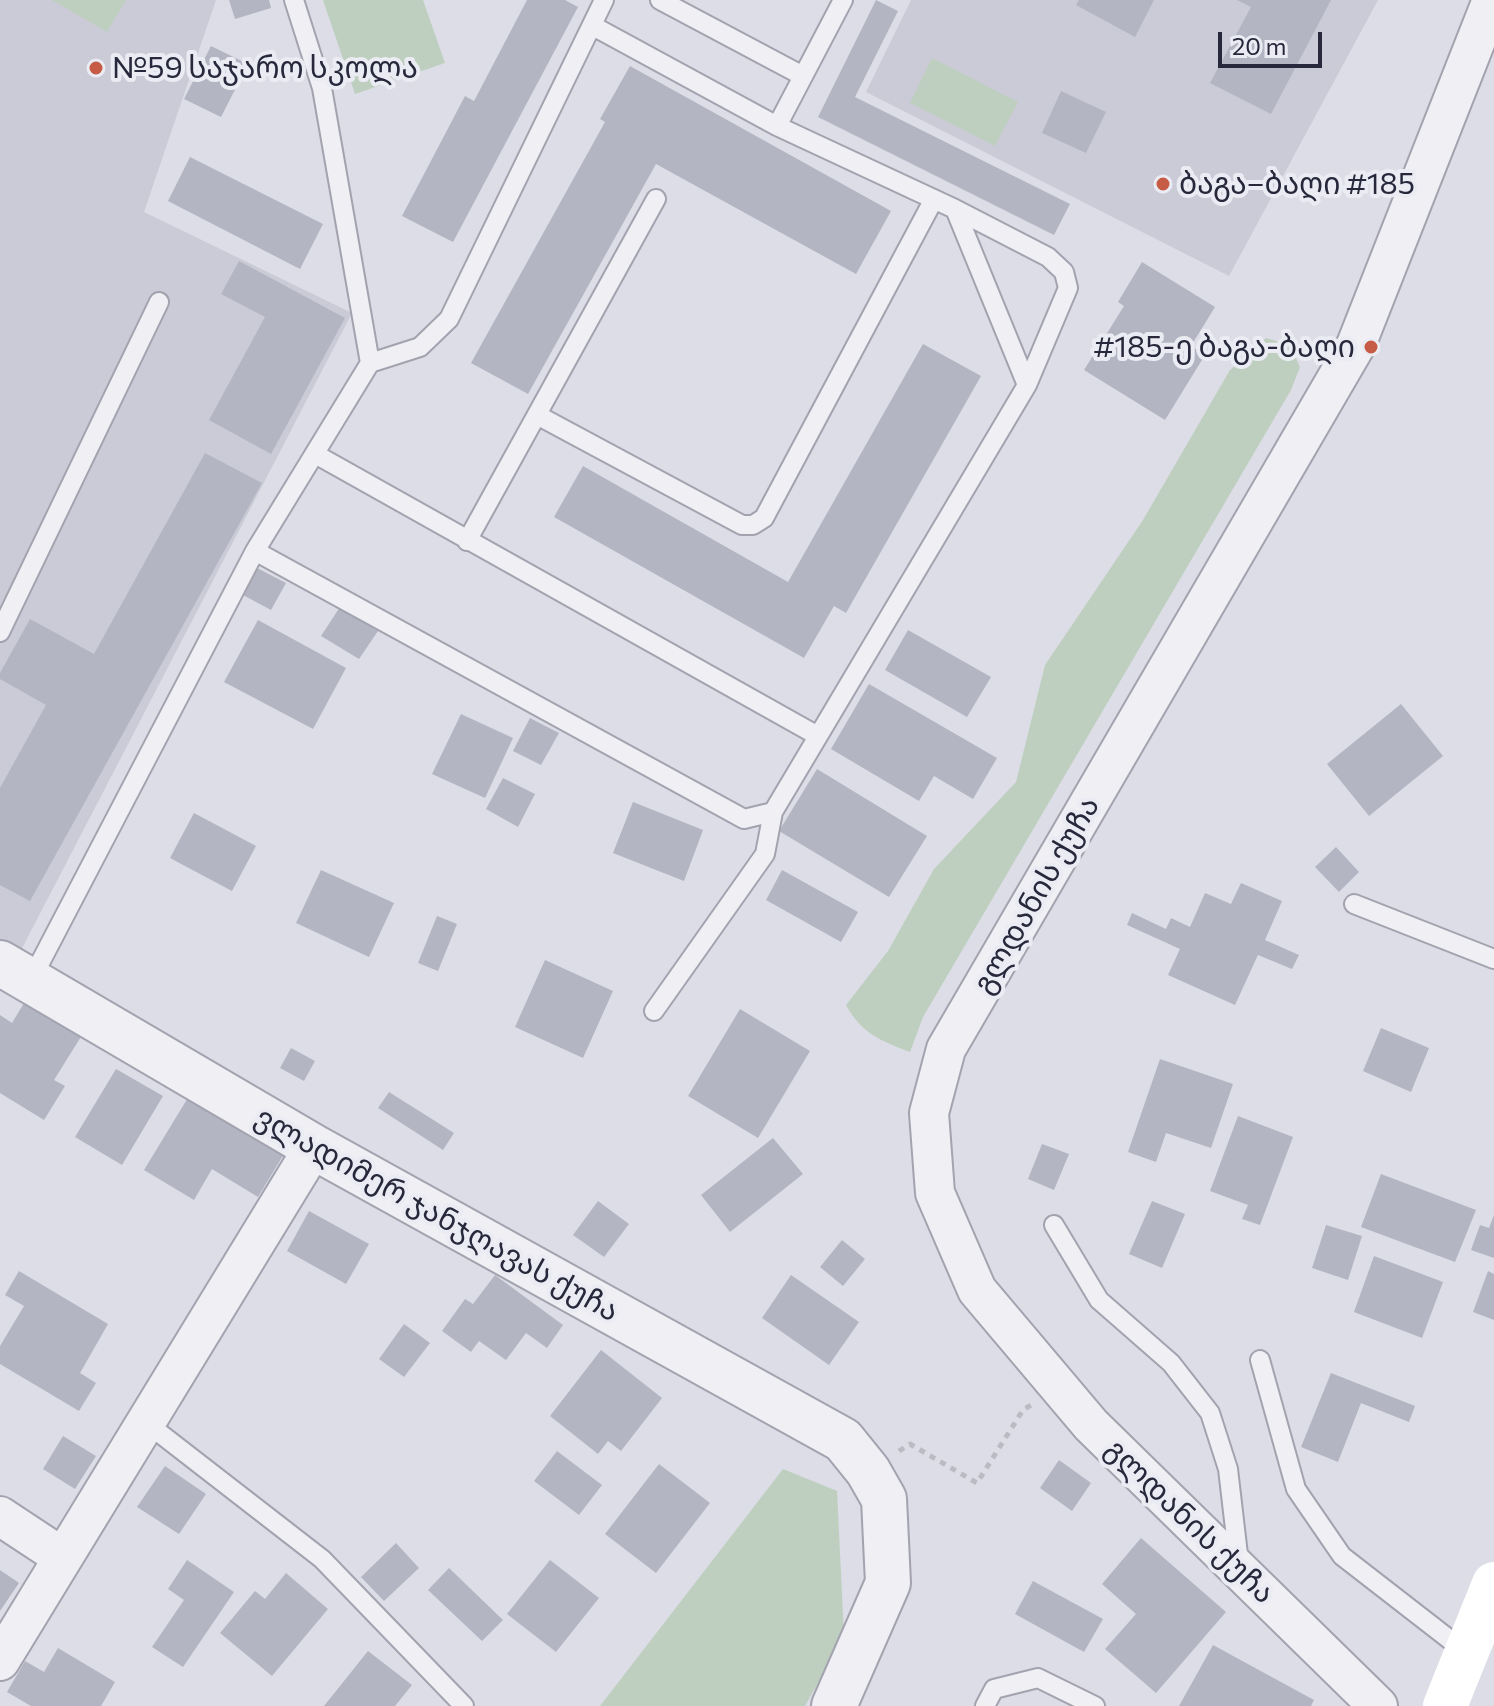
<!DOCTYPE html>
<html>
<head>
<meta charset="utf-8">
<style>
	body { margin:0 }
	#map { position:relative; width:1494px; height:1706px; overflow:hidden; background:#dcdde6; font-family:Commissioner,sans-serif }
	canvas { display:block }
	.scale { position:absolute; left:1218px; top:32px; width:104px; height:36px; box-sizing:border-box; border:4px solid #27283b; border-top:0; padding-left:10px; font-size:24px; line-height:28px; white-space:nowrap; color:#27283b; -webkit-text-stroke:6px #ebecf3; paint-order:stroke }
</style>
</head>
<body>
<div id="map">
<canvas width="1494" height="1706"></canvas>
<div class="scale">20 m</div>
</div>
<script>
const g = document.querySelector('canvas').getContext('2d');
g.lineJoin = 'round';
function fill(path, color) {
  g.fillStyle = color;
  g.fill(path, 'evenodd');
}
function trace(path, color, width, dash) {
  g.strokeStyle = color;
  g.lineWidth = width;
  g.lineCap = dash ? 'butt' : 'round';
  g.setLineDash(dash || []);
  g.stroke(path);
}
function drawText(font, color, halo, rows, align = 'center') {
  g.font = font + ' Commissioner,"Noto Sans Georgian",sans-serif';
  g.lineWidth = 8;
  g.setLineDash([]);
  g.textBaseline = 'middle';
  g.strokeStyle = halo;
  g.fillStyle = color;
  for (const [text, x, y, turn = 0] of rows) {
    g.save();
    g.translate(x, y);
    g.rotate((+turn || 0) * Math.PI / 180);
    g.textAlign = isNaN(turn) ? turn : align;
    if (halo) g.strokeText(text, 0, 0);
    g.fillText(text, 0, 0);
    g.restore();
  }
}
const built = new Path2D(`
	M0 0H216L144 212 352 313 19 954 0 944Z
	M911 0H1378L1229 276 866 92Z`);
const green = new Path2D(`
	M52 0H126L107 32Z
	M323 0H423L445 63 355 94Z
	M932 58 1018 102 995 146 910 103Z
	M1266 338 1290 345 1300 367 1291 390 923 1017 910 1052C881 1041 861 1033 846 1005L888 951 934 869 1016 782 1045 665 1143 520 1230 370Z
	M783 1469 837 1491 844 1636 805 1706H600Z`);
const building = new Path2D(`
	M229 0H269L271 8 235 19Z
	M527 0H565L578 7 453 242 402 216 465 96 474 101Z
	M876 0 898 11 855 97 1070 204 1054 235 818 117Z
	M1079 0H1154L1135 37 1076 5Z
	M1237 0H1331L1271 114 1210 83 1251 7Z
	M211 46 248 64 221 117 184 99Z
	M630 66 891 211 856 274 656 164 528 394 471 363 605 122 600 119Z
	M1061 91 1106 112 1086 153 1042 133Z
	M190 157 323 224 300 269 168 201Z
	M239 261 345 318 271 454 209 420 265 317 221 294Z
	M1142 262 1215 307 1191 346 1205 355 1165 420 1084 370 1124 306 1118 302Z
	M923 344 981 376 846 613 834 606 804 658 554 517 583 466 788 582Z
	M205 453 262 483 30 901 0 885V788L46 705 0 679V673L30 619 94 654Z
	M257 568 286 583 271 610 243 595Z
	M340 607 378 631 359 659 321 636Z
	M258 620 346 668 313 729 224 682Z
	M908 630 991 677 967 717 885 670Z
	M869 684 997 758 973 799 934 776 919 801 831 749Z
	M1401 704 1443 756 1369 816 1327 764Z
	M461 714 513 738 485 798 432 774Z
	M530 718 559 733 541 765 513 751Z
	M817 769 927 836 889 897 779 831Z
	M503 778 535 794 518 827 486 809Z
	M633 802 703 830 684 881 613 853Z
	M194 813 256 846 232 891 170 858Z
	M1336 847 1359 872 1339 892 1315 867Z
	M321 870 394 903 369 957 296 923Z
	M782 870 858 912 841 942 766 900Z
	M1241 883 1282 901 1265 940 1299 955 1292 969 1258 955 1235 1005 1168 975 1180 949 1127 925 1132 913 1166 929 1171 918 1190 927 1205 893 1231 904Z
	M437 916 457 924 438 971 418 963Z
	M545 960 613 991 583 1058 515 1027Z
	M24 1003 52 1021 56 1014 84 1032 54 1080 65 1086 44 1120 0 1093V1015L12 1023Z
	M740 1009 810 1051 758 1138 688 1096Z
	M1381 1028 1429 1048 1411 1092 1363 1071Z
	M291 1048 315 1061 304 1081 280 1068Z
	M1160 1059 1233 1084 1211 1148 1166 1133 1156 1162 1128 1152Z
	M116 1069 163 1096 122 1165 75 1137Z
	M192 1091 287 1149 258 1197 212 1169 194 1200 144 1170Z
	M389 1092 454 1133 443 1150 378 1108Z
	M1238 1116 1293 1137 1260 1225 1242 1219 1248 1205 1210 1191Z
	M773 1138 803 1174 730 1232 701 1195Z
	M1042 1144 1069 1154 1054 1190 1028 1179Z
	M1381 1174 1476 1210 1455 1262 1361 1227Z
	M598 1201 629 1224 604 1257 573 1235Z
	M1152 1201 1185 1214 1162 1268 1129 1254Z
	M309 1211 369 1244 346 1284 287 1251Z
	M1494 1215V1258L1471 1250 1480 1225 1489 1228Z
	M1326 1225 1362 1236 1348 1280 1312 1268Z
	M842 1240 865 1259 843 1286 820 1267Z
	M1374 1256 1443 1282 1422 1338 1354 1312Z
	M19 1271 108 1324 80 1373 96 1383 79 1411 0 1364V1346L24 1306 5 1295Z
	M1488 1271 1494 1274V1320L1473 1312Z
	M495 1275 563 1325 547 1348 526 1333 506 1360 479 1341 471 1352 442 1331 465 1299 473 1304Z
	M791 1275 859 1322 829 1365 762 1318Z
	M404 1324 430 1343 404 1377 379 1359Z
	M601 1350 662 1398 621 1451 608 1441 598 1454 550 1416Z
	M1331 1373 1415 1406 1409 1422 1361 1403 1338 1462 1301 1447Z
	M63 1436 96 1456 75 1489 43 1469Z
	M557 1451 602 1485 579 1515 534 1481Z
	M1059 1460 1091 1483 1072 1511 1040 1488Z
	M659 1464 710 1503 656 1573 605 1534Z
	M165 1466 206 1494 179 1534 137 1507Z
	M1141 1538 1226 1612 1156 1693 1105 1649 1136 1614 1102 1584Z
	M396 1543 419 1568 384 1601 361 1577Z
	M187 1560 234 1592 183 1667 152 1647 184 1600 168 1589Z
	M550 1560 599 1598 556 1652 507 1614Z
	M449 1568 503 1620 482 1641 428 1590Z
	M0 1570 19 1583 0 1611Z
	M286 1573 328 1609 272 1676 220 1633 255 1591 265 1599Z
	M1033 1581 1103 1619 1084 1652 1015 1614Z
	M1213 1645 1314 1700 1311 1706H1179Z
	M58 1648 115 1682 101 1706H31L7 1692 25 1661 44 1672Z
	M368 1651 412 1685 395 1706H324Z`);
const path = new Path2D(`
	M899 1451 910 1444 977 1483 1023 1410 1031 1405`);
const service = new Path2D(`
	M294 0 322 88 370 363
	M660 0 803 76
	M777 126 843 0
	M955 209 1048 257 1064 272 1068 288 1027 385
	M537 415 742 525H753L764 518 934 199
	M315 454 818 736
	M467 541 656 199
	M255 551 744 819 773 812 1027 385 955 209 777 126 593 26
	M0 632 159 302
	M1354 904 1494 959
	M31 980 255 551 370 363 420 347 449 319 604 0
	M654 1011 765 854 773 812
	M1054 1225 1099 1300 1171 1363 1210 1413 1228 1469 1239 1563
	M1260 1360 1296 1489 1342 1556 1467 1653
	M144 1421 322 1559 464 1706
	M985 1706 994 1689 1038 1678 1095 1706`);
const minor = new Path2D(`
	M0 1516 62 1557
	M0 1661 314 1147
	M1378 1706 1091 1425 977 1290 935 1193 929 1113 946 1049 1356 345 1492 0`);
const tertiary = new Path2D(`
	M0 963 314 1147 843 1440 868 1471 884 1499 888 1583 834 1706`);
const secondary = new Path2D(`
	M1445 1706 1494 1584`);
const markers = [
	[96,68,8,"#c65b46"],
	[1163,184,8,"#c65b46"],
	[1371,347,8,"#c65b46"]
];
const poiNames = [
	["№59 საჯარო სკოლა",112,68],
	["ბაგა–ბაღი #185",1179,184],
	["#185-ე ბაგა-ბაღი",1355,347,"right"]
];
const streetNames = [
	["გლდანის ქუჩა",1036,895,-60],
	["ვლადიმერ ჯანჯღავას ქუჩა",437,1214,29],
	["გლდანის ქუჩა",1190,1521,44]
];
fill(built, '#cbcbd7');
fill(green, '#becfbf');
fill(building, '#b4b5c2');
trace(service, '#a2a3af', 22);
trace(minor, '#a2a3af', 42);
trace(tertiary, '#a2a3af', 48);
trace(path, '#bbbbc4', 5, [6, 6]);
trace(service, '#efeff4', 18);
trace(minor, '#efeff4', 38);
trace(tertiary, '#efeff4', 44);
trace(secondary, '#fff', 44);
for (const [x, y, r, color] of markers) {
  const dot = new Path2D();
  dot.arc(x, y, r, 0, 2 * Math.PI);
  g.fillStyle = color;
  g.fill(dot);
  trace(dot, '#ebecf3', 3);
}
drawText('30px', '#27283b', '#ebecf3', poiNames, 'left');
drawText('30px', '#27283b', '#ebecf3', streetNames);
</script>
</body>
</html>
